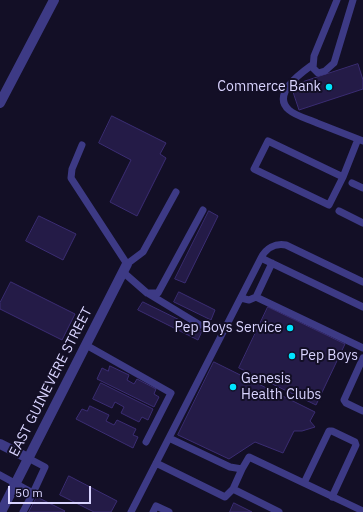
<!DOCTYPE html>
<html>
<head>
<meta charset="utf-8">
<style>
	body { margin:0 }
	#map { position:relative; width:363px; height:512px; overflow:hidden; background:#130f26; font-family:"IBM Plex Sans",sans-serif }
	canvas { display:block }
	.scale { position:absolute; left:8px; top:486px; width:83px; height:18px; box-sizing:border-box; border:2px solid #d9d4ff; border-top:0; padding-left:5px; font-size:12px; line-height:14px; white-space:nowrap; color:#d9d4ff; -webkit-text-stroke:3px #130f26; paint-order:stroke }
</style>
</head>
<body>
<div id="map">
<canvas width="363" height="512"></canvas>
<div class="scale">50 m</div>
</div>
<script>
const g = document.querySelector('canvas').getContext('2d');
g.lineJoin = 'round';
function fill(path, color) {
  g.fillStyle = color;
  g.fill(path, 'evenodd');
}
function trace(path, color, width, dash) {
  g.strokeStyle = color;
  g.lineWidth = width;
  g.lineCap = dash ? 'butt' : 'round';
  g.setLineDash(dash || []);
  g.stroke(path);
}
function drawText(font, color, halo, rows, align = 'center') {
  g.font = font + ' "IBM Plex Sans",sans-serif';
  g.lineWidth = 4;
  g.setLineDash([]);
  g.textBaseline = 'middle';
  g.strokeStyle = halo;
  g.fillStyle = color;
  for (const [text, x, y, turn = 0] of rows) {
    g.save();
    g.translate(x, y);
    g.rotate((+turn || 0) * Math.PI / 180);
    g.textAlign = isNaN(turn) ? turn : align;
    if (halo) g.strokeText(text, 0, 0);
    g.fillText(text, 0, 0);
    g.restore();
  }
}
const building = new Path2D(`
	M358 64 363 80V89L299 110 291 86Z
	M112 116 166 143 160 154 166 158 137 216 110 202 131 160 99 143Z
	M209 211 218 216 185 283 175 279Z
	M39 216 76 234 63 260 26 241Z
	M11 282 75 314 62 340 0 309V303Z
	M179 292 215 310 211 320 174 302Z
	M143 302 202 331 198 340 138 310Z
	M268 307 345 344 316 405 239 368Z
	M214 362 315 412 310 421 315 427 302 431H294L283 453 255 442 229 459 178 435Z
	M110 366 129 375 127 380 134 384 137 379 156 389 154 394 159 397 154 407 97 379 102 368 108 371Z
	M101 383 153 409 148 420 142 417 139 422 121 413 124 407 115 402 112 408 93 399Z
	M90 406 109 415 106 421 114 425 117 420 136 429 133 435 138 437 133 448 76 419 82 409 87 411Z
	M69 476 117 501 111 512H94L60 495Z
	M37 497 65 511 64 512H29Z
	M234 503 252 512H230Z`);
const service = new Path2D(`
	M337 0 314 56 313 68 318 73 325 71 334 63 353 0
	M312 65C301 73 271 94 289 110 296 116 308 119 317 123 332 129 348 135 363 141
	M82 145 72 169 71 178 127 264 143 252 176 192
	M343 177 329 205 254 169 268 141 343 177 358 139
	M352 183 363 188
	M339 211 363 223
	M261 258 363 307
	M123 272 147 293H158L203 210
	M149 294 200 325
	M256 297 272 263
	M241 298 249 300 256 297 363 348
	M86 345 171 393 146 442
	M363 358 344 400 346 403 363 411
	M169 438 230 467 242 469 249 457 363 511
	M28 458 45 467 33 493
	M156 463 225 497 233 489
	M242 469 233 489 279 512
	M0 475 33 493 23 512
	M304 483 329 431H332L355 442 356 445 332 497
	M131 512 261 258C266 248 275 243 286 245L363 282
	M153 512 156 506 169 512`);
const minor = new Path2D(`
	M0 103 54 0
	M0 444 28 458
	M1 512 127 264`);
const markers = [
	[329,87,4,"#00e5ff"],
	[290,328,4,"#00e5ff"],
	[292,356,4,"#00e5ff"],
	[233,387,4,"#00e5ff"]
];
const poiNames = [
	["Commerce Bank",321,87],
	["Pep Boys Service",282,328],
	["Pep Boys",300,356,"left"],
	["Genesis",241,379,"left"],
	["Health Clubs",241,395,"left"]
];
const streetNames = [
	["EAST GUINEVERE STREET",51,382,-63]
];
fill(building, '#241b47');
trace(building, '#3b2d73', 1);
trace(service, '#3d3a85', 7);
trace(minor, '#3d3a85', 10);
for (const [x, y, r, color] of markers) {
  const dot = new Path2D();
  dot.arc(x, y, r, 0, 2 * Math.PI);
  g.fillStyle = color;
  g.fill(dot);
  trace(dot, '#130f26', 1.5);
}
drawText('14px', '#d9d4ff', '#130f26', poiNames, 'right');
drawText('14px', '#d9d4ff', '#130f26', streetNames);
</script>
</body>
</html>
